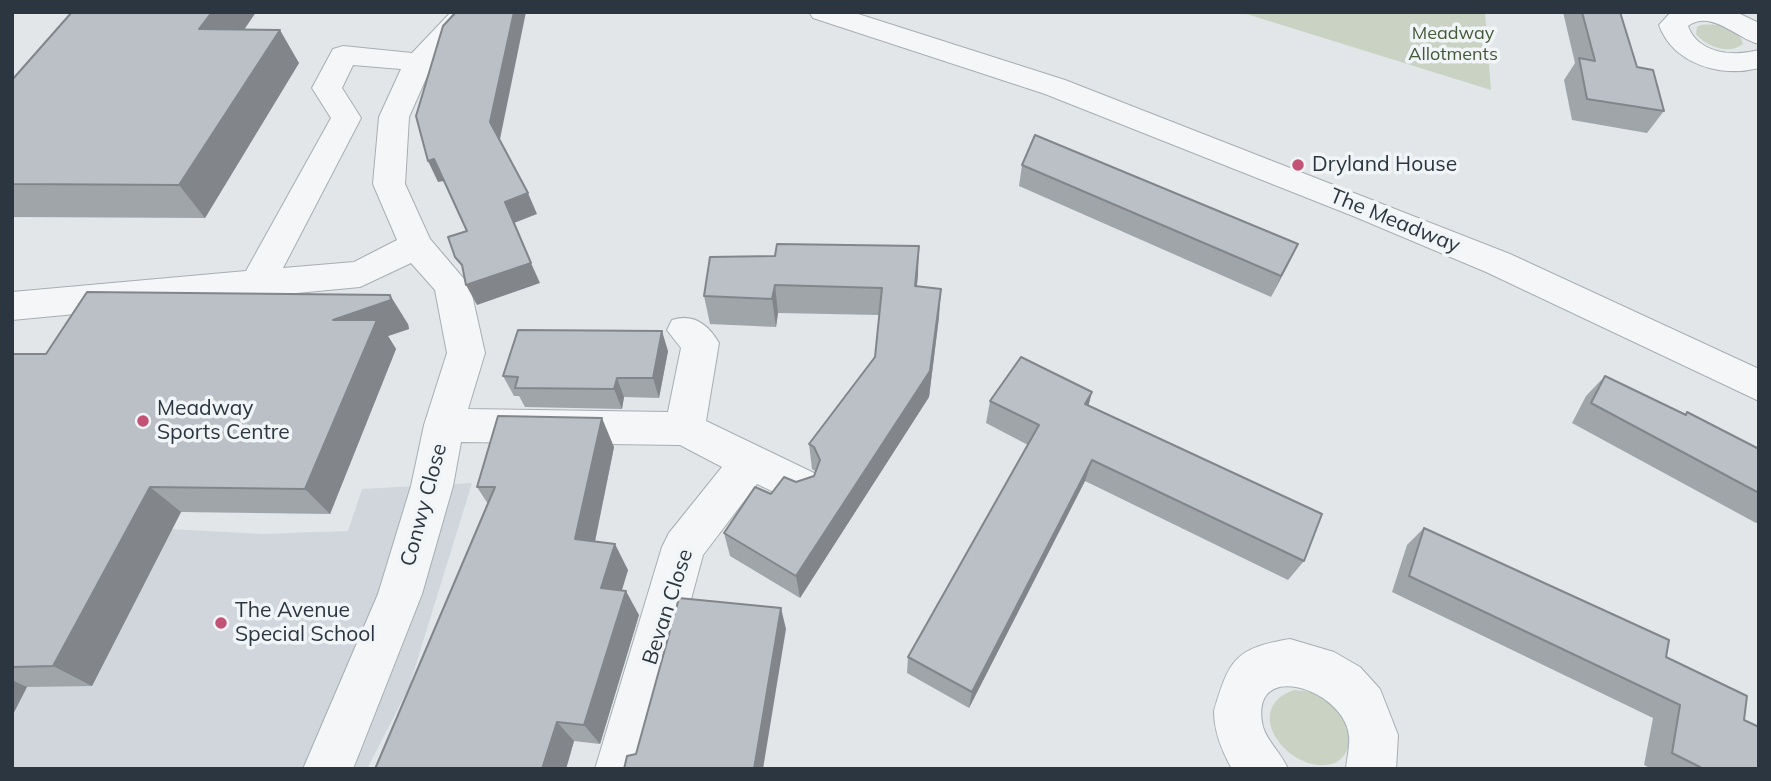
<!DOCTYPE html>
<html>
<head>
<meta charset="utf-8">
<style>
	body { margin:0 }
	#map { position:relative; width:1771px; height:781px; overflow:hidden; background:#e2e6e9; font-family:Mulish,sans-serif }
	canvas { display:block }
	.frame { position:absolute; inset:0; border:14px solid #2b3640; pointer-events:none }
</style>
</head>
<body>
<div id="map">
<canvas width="1771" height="781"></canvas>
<div class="frame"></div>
</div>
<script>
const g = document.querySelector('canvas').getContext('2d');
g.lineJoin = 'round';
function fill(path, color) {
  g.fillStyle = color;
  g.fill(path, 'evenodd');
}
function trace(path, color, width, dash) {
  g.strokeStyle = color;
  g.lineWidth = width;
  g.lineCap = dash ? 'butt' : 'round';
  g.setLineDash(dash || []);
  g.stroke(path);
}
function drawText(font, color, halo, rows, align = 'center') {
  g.font = font + ' Mulish,sans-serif';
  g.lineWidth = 7;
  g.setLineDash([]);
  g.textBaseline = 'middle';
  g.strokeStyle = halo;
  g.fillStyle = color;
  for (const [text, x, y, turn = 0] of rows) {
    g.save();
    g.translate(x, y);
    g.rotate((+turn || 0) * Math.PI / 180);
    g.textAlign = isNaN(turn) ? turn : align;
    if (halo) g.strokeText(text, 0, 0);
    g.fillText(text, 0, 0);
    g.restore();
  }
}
const built = new Path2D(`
	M472 483 409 687 367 769H12V559L58 523 262 534 348 531 362 489Z`);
const green = new Path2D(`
	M1240 12H1485L1491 90Z
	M1701 25C1717 23 1739 27 1743 44 1729 55 1707 47 1696 34L1697 27Z
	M1294 690C1303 691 1312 691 1321 696 1342 707 1363 745 1337 762 1295 781 1236 710 1294 690Z`);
const minor = new Path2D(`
	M451 12H481L432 65 409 117 405 184 430 239 470 286 485 353 468 409 668 412 681 348 667 330 672 320C693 313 708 324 719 343L706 421 814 473 820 486 814 499 799 504 757 484 703 555 645 769H595L662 547 669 533 722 467 680 445 461 442 453 486 422 594 353 769H303L378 594 411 486 424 425 447 353 435 290 411 263 360 287 12 320V292L246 271 331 118 312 88 333 49 343 46 412 53ZM353 65 401 69 379 117 373 184 397 240 354 262 283 268 361 118 342 88Z
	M809 12H852L1065 80 1510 254 1759 369V401L1486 272 1353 216 1045 94 813 18Z
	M1671 12H1736L1759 23V44C1737 39 1711 9 1688 26 1698 54 1734 57 1759 50V68C1721 78 1673 64 1659 25Z
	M1290 639 1334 652 1360 667 1380 689 1398 735 1396 769H1346C1347 758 1350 746 1349 736 1345 689 1247 657 1263 727 1267 741 1282 754 1288 769H1232C1222 751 1214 732 1214 711 1229 660 1235 648 1290 639Z`);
const wall = new Path2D(`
	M72 12H256L244 30 299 63 205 218 12 217V80Z
	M1563 12H1620L1637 67 1664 111 1647 133 1572 120 1564 80 1575 63Z
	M1022 165 1298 244 1271 297 1019 186Z
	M710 257 918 274 917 286 939 317 929 397 800 598 730 556 724 533 771 494 796 482 814 476 815 471 812 469 809 444 875 357 879 315 778 313 776 327 710 324 704 296Z
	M408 324 409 329 388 336 396 349 330 514 181 512 92 686 27 687 12 716V354H46Z
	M668 351 659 398 624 397 622 409 525 407 519 396H514L503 376Z
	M1605 376 1685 414 1687 412 1759 449V522L1756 523 1572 423 1586 396Z
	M1092 392 1088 406 1304 561 1288 580 1085 481 969 708 907 673 908 657 1028 445 986 423 990 401Z
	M614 447 595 542 628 570 622 590 639 615 600 744 574 741 566 769H375L488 504 477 487Z
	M1424 528 1666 657 1744 720 1759 769H1652L1644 765 1653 718 1392 592 1407 545Z`);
const shadedWall = new Path2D(`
	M212 12H256L221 63 199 29Z
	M514 12H526L499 144 490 122Z
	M280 30 299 63 205 218 179 185Z
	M434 159 444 181 438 182 428 161Z
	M528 193 537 214 514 223 505 202Z
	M1298 244 1288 265 1271 297 1281 276Z
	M919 246 918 274 914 314 915 286Z
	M531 263 540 283 477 305 466 285Z
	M775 285 778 313 776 327 772 299Z
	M941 289 939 317 929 397 800 598 796 576Z
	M390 295 408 324 409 329 388 336 396 349 330 514 305 489 333 320Z
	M662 331 668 351 659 398 653 378Z
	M617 378 624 397 622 409 614 389Z
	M1092 392 1086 415 1085 404Z
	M602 418 614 447 590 565 575 539Z
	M1092 460 1085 481 969 708 972 692Z
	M150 487 181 512 92 686 53 666Z
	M615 544 628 570 615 612 601 588Z
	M626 591 639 615 600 744 584 725Z
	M781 608 786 629 763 769H754Z
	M12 680 27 687 12 716Z
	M557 722 574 741 566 769H542Z`);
const building = new Path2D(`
	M72 12H212L199 29 280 30 179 185 12 184V80Z
	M456 12H514L490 122 528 193 505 202 531 263 466 285 462 265 455 257 448 237 467 231 434 159 428 161 416 116 443 26Z
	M1582 12H1620L1637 67 1653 70 1664 111 1587 99 1579 58 1595 61Z
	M1035 135 1298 244 1281 276 1022 165Z
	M777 244 919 246 915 286 941 289 930 371 796 576 724 533 755 487 771 494 784 477 796 482 814 476 820 460 814 447 809 444 875 357 882 288 775 285 772 299 704 296 710 257 775 256Z
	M87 292 390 295 391 300 333 320H377L305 489 150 487 53 666 12 667V354H46Z
	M518 330 662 331 653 378H617L614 389 515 388 518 377 503 376Z
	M1021 357 1092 392 1085 404 1322 514 1304 561 1092 460 972 692 908 657 1039 425 990 401Z
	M1605 376 1686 415 1687 412 1759 449V493L1591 403Z
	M498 416 602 418 575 539 615 544 601 588 626 591 584 725 557 722 542 769H375L495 487H477Z
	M1424 528 1669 640 1666 657 1747 696 1744 720 1759 727V769H1700V767L1672 753 1680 705 1409 576Z
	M679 598 781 608 754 769H624L627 756 636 754Z`);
const markers = [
	[1298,165,7,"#c35277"],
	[143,421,7,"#c35277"],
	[221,623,7,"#c35277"]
];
const farParknames = [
	["Meadway",1453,34],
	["Allotments",1453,55]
];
const poiNames = [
	["Dryland House",1312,165],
	["Meadway",157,409],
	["Sports Centre",157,433],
	["The Avenue",235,611],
	["Special School",235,635]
];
const streetNames = [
	["The Meadway",1395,221,22],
	["Conwy Close",424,505,-75],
	["Bevan Close",668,607,-72]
];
fill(built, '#d0d6db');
fill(green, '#cad2c4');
trace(minor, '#a7aeb3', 2);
fill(minor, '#f4f6f8');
fill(wall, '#a0a5aa');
fill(shadedWall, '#82868b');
fill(building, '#bac0c6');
trace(building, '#82868b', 2);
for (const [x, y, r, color] of markers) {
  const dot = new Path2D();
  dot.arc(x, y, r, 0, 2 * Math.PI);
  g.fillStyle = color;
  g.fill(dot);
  trace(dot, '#f1f5f7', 2.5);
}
drawText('18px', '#465a3a', '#f1f5f7', farParknames);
drawText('21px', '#2b3640', '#f1f5f7', poiNames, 'left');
drawText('21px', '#2b3640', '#f1f5f7', streetNames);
</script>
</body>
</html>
